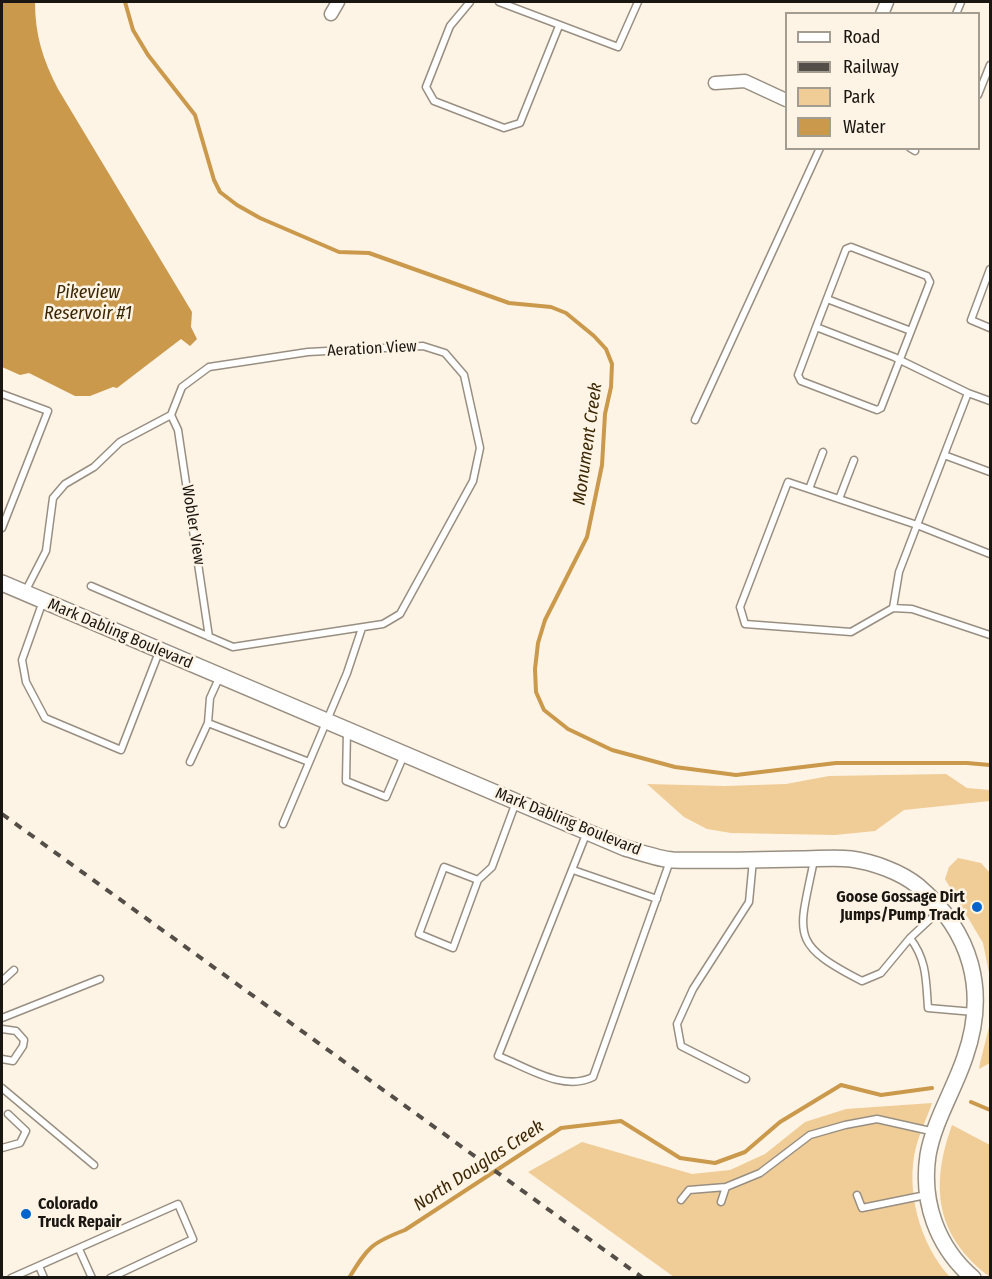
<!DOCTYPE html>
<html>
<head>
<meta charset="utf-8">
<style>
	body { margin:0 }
	#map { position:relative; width:992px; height:1279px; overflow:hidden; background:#fef4e5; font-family:"Fira Sans Condensed",sans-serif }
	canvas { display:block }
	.frame { position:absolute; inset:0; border:3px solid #1a1712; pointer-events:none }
	.legend { position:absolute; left:785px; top:12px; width:195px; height:138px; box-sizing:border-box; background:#fef4e5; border:2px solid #a39c91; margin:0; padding:8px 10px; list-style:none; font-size:18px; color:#1a1712 }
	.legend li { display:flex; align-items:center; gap:12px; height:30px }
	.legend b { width:30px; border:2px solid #a39c91 }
</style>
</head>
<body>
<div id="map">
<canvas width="992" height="1279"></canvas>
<div class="frame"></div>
<ul class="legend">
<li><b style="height:8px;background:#fff"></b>Road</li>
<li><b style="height:8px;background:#534e47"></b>Railway</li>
<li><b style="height:16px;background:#f0cc97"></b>Park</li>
<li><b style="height:16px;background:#cb994b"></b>Water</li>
</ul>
</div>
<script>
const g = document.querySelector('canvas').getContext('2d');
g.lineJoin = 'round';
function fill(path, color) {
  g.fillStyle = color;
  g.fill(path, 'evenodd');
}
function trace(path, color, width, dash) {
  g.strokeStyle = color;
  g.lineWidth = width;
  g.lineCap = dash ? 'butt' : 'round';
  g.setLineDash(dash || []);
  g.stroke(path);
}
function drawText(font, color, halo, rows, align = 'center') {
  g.font = font + ' "Fira Sans Condensed",sans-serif';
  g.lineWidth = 5;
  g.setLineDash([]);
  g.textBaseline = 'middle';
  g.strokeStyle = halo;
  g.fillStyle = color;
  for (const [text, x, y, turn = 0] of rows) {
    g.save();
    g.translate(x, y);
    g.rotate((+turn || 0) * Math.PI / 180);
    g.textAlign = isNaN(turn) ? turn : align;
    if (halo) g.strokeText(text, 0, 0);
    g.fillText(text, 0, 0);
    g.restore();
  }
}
const green = new Path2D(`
	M946 774 967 788 990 790V801L904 810 875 831 835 835 731 833 707 829 684 817 647 784 725 786 786 784 829 776Z
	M958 858 981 863 990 873V978L983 943 945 879 949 867Z
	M990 1023V1063L979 1069 980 1063Z
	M932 1103C927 1118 920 1132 916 1147 905 1190 920 1245 950 1277H674L528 1172 582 1142 692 1174 730 1170 765 1154 805 1122 846 1109Z
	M952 1125 990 1145V1277C935 1236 930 1186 952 1125Z`);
const water = new Path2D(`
	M2 2H35C35 35 43 60 58 89L192 312 191 327 197 339 190 346 181 339 117 388 113 387 90 396H75L29 373 20 375 2 367Z`);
const stream = new Path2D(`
	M125 2 133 30 148 55 195 115 214 180 220 192 237 205 260 218 339 252 369 253 509 303 551 307 566 313 594 336 606 349 612 364 611 387 605 414 602 465 587 537 545 620 538 643 535 669 536 692 544 710 568 729 612 750 675 767 736 775 836 763H967L990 765
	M971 1102 990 1110
	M349 1278C368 1247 371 1243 405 1230L561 1128 621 1121 680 1158 715 1163 745 1152 780 1122 841 1085 881 1095 932 1088`);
const service = new Path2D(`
	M470 2 450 26 426 87 434 101 504 128 520 123 559 26
	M499 2 618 47 638 2
	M956 14 961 2
	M978 95 990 65
	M910 148 915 151
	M990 269 971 320 990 328
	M827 299 911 331
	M816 327 798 375 801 381 877 410 881 408 930 282 927 276 851 247 846 249 816 327 894 357 900 360 968 393
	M2 394 48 411 2 528
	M990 401 968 393 917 525 788 482 740 607 745 624 851 632 893 608 912 609 990 635
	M171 415 178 430 209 637
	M695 420 820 148
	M944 455 990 472
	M809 489 823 452
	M839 499 854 460
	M25 592 46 551 53 498 65 484 94 467 120 442 171 415 182 387 209 367 308 352 423 346 445 353 464 375 480 448 473 481 400 614 383 624 233 647 91 586
	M43 601 22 660 26 682 45 718 121 750 159 652
	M893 608 899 572 917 525 990 554
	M208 723 210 698 220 676
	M347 730 346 781 386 797 404 755
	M190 762 208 723 309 762
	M283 824 347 673 362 628
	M587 832 498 1056C527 1067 563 1092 593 1077L670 861
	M814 860C799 935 788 943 862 981L881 973 910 938
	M573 870 657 899
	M478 880 444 867 419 934 453 948 478 880 492 867 516 802
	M940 910 910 938C927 960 926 981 928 1008L974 1012
	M2 981 14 970
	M2 1018 100 979
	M2 1029 16 1031 24 1040 23 1046 13 1061 2 1059
	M746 1079 681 1046 677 1024 693 989 749 902 753 860
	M2 1088 94 1165
	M2 1148 20 1143 26 1131 8 1114
	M857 1195 862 1208 926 1195
	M681 1200 689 1190 726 1187 760 1173 810 1135 845 1125 877 1119 935 1132
	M721 1202 726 1187
	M79 1249 92 1278
	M39 1266 44 1278
	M11 1278 178 1204 193 1239 110 1278`);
const minor = new Path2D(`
	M331 14 338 2
	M882 14 887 2
	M715 83 745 81 786 100`);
const tertiary = new Path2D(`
	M2 583 625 848C640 852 658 859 673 860 716 861 759 860 801 859 817 859 835 857 851 859 873 862 901 872 918 886 972 932 988 991 965 1057 954 1090 934 1121 928 1155 921 1202 937 1247 973 1278`);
const rail = new Path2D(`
	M2 814 643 1278`);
const markers = [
	[977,907,6,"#0164cc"],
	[26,1214,6,"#0164cc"]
];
const streetNames = [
	["Aeration View",372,349,-3],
	["Wobler View",193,525,81],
	["Mark Dabling Boulevard",120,634,23],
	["Mark Dabling Boulevard",568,822,22]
];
const poiNames = [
	["Goose Gossage Dirt",965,898],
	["Jumps/Pump Track",965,916],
	["Colorado",38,1205,"left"],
	["Truck Repair",38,1223,"left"]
];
const waterNames = [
	["Pikeview",88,293],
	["Reservoir #1",88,314],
	["Monument Creek",588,444,-82],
	["North Douglas Creek",479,1166,-33]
];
fill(green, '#f0cc97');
fill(water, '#cb994b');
trace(stream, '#cb994b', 4);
trace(service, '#988f82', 9);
trace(minor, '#988f82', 15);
trace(tertiary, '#988f82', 18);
trace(service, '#fff', 6);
trace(minor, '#fff', 12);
trace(tertiary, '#fff', 15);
trace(rail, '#534e47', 4, [8, 8]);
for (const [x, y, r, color] of markers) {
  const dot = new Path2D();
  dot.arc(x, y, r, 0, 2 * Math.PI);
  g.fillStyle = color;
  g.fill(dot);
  trace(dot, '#fef4e5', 2);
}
drawText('16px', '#1a1712', '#fef4e5', streetNames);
drawText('bold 16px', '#1a1712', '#fef4e5', poiNames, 'right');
drawText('italic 18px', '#3b2703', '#fef4e5', waterNames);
</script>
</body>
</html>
